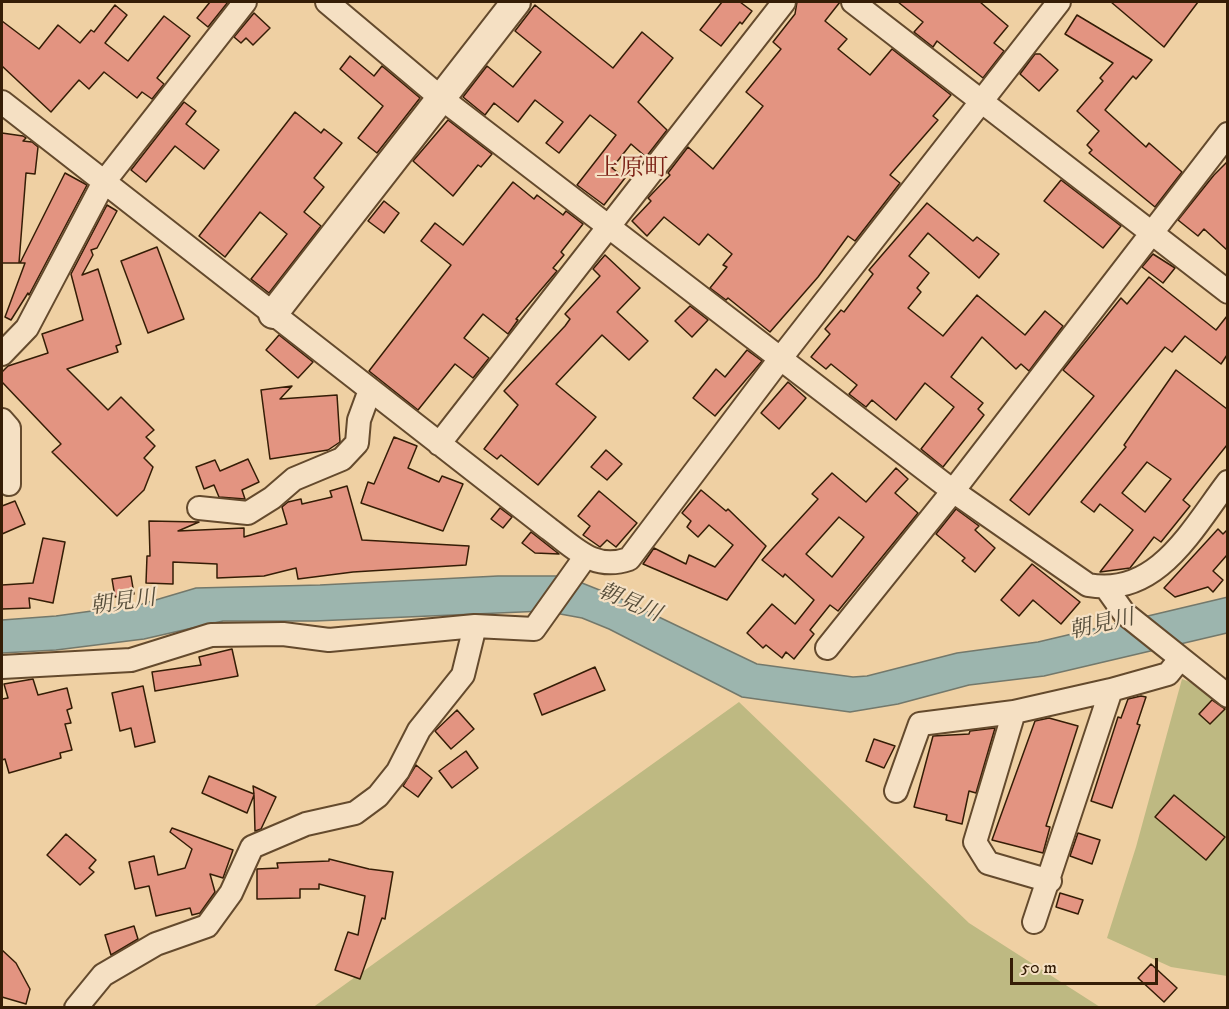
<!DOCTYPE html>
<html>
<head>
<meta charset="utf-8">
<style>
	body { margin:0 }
	#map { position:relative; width:1229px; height:1009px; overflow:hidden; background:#efd0a3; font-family:"IM FELL DW Pica",serif }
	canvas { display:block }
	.frame { position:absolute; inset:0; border:3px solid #351d06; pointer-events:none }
	.scale { position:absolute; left:1010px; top:958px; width:148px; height:27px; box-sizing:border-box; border:3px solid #351d06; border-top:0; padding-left:8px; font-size:18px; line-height:21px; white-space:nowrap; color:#351d06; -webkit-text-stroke:4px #f5e0c3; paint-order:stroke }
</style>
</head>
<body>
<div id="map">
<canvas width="1229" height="1009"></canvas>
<div class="frame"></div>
<div class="scale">50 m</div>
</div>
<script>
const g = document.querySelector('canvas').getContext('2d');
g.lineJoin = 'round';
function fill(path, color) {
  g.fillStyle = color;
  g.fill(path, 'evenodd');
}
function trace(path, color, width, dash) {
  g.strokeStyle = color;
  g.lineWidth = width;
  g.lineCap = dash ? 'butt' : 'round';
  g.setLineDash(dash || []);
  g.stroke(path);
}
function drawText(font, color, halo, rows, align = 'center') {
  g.font = font + ' "IM FELL DW Pica","Noto Serif JP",serif';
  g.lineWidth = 4.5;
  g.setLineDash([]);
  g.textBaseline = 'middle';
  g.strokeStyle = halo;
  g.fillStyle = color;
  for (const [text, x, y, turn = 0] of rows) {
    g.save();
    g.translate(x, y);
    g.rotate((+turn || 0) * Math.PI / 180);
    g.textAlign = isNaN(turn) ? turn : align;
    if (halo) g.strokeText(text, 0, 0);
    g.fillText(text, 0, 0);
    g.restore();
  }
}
const green = new Path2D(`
	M1182 679 1190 682 1227 710V976L1171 967 1107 938 1136 847Z
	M739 702 969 923 1100 1007 312 1008Z`);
const water = new Path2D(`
	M498 576H556L572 579 617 597 757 664 853 677 867 676 957 653 1038 642 1228 597 1227 633 1044 676 969 685 898 704 850 712 742 697 609 629 582 618 544 611 315 621H223L144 639 56 650 2 653V620L56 616 142 604 196 588 320 585Z`);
const building = new Path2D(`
	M210 2H228L208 27 197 18Z
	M722 2H740L752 11 742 24 740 22 721 46 700 30Z
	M797 2H840L825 21 847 39 838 49 870 75 892 49 951 95 933 116 938 120 890 175 900 183 855 241 848 236 818 277 770 332 728 298 726 300 710 288 727 267 723 265 732 254 708 234 699 245 664 217 647 236 632 221 651 201 648 198 670 175 668 173 688 147 713 169 763 106 746 92 781 49 773 42 795 14Z
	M898 2H980L1008 26 994 43 1004 51 983 78 937 41 933 47 914 32 923 22Z
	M1111 2H1198L1164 47Z
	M115 5 127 15 105 43 128 61 164 16 190 36 157 78 164 84 152 99 142 92 137 98 104 72 89 89 79 80 51 112 2 66V21L39 49 58 25 80 43 91 30 94 32Z
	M535 5 613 68 642 32 673 58 638 102 667 130 646 157 631 144 612 168 625 178 604 205 577 185 616 135 590 115 559 153 546 143 563 122 535 100 518 122 494 103 485 115 463 97 487 66 513 87 541 52 515 31Z
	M254 13 270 28 253 45 246 38 241 43 234 37Z
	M1077 15 1152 60 1136 79 1133 76 1105 110 1146 147 1149 143 1182 172 1155 207 1089 153 1092 150 1087 145 1099 131 1077 111 1103 81 1100 78 1113 63 1065 34Z
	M1035 54H1040L1058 70 1039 91 1020 74Z
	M350 56 374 76 382 66 420 98 377 153 358 138 383 106 340 69Z
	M184 102 196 111 186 124 219 150 204 169 175 146 146 182 131 170Z
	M295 112 321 133 324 129 342 143 314 178 324 187 304 212 321 226 269 293 251 279 287 234 260 212 225 257 199 236Z
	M448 120 492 154 481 167 478 165 453 196 413 161Z
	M2 133 23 136 26 138 23 141 32 142 38 147 35 174 26 173 19 263H2Z
	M1227 162V250L1204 229 1198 236 1178 220 1214 175Z
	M65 173 87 185 29 295 28 293 11 320 5 317 25 263H20Z
	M1061 180 1121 226 1103 248 1044 201Z
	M513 182 534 199 537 195 563 215 566 211 583 224 561 252 564 255 553 268 557 271 516 319 518 320 508 334 483 314 464 338 489 358 473 378 455 364 418 410 369 371 451 265 421 241 435 223 463 245Z
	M384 201 399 213 384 233 368 221Z
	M927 203 973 241 977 237 999 254 979 278 928 233 909 256 929 273 917 288 921 292 908 308 943 336 977 295 1025 335 1045 311 1063 326 1029 371 1021 364 1016 369 982 337 951 377 983 403 978 409 984 415 943 467 921 449 954 407 925 383 896 420 872 400 866 407 849 394 857 385 831 364 826 369 811 357 830 334 825 329 841 310 844 312 873 274 869 270Z
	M107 205 117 211 97 248 91 250 93 255 82 275 98 269 121 344 116 346 118 352 67 369 108 410 121 397 154 430 146 437 155 446 144 458 153 467 144 490 117 516 52 452 61 444 2 382V372L8 366 48 353 42 334 83 320 71 274Z
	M157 247 184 319 148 333 121 261Z
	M1153 254 1175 268 1163 283 1142 267Z
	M605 255 640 288 617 312 648 341 629 360 602 335 556 384 596 417 538 485 501 455 497 459 484 449 518 405 504 391 565 326 570 319 565 314 600 276 593 269Z
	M1149 277 1216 330 1227 316V355L1221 364 1185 336 1172 352 1165 347 1029 515 1010 500 1094 396 1063 370 1121 298 1127 304Z
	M690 306 708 320 692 337 675 321Z
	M279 335 313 362 298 378 266 350Z
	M747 350 762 361 715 416 693 398 716 369 725 377Z
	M1176 370 1227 409V445L1183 500 1190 506 1161 542 1154 537 1130 568 1100 572 1133 530 1100 504 1094 512 1081 502 1126 447 1124 445ZM1147 462 1171 479 1145 512 1122 493Z
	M788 382 806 398 779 429 761 413Z
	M292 386 280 399 337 395 340 442 328 450 270 459 261 390Z
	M394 437 417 446 408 468 439 482 442 476 463 484 443 531 361 503 368 482 374 484Z
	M606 450 622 464 607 480 591 467Z
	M248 459 259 482 242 490 245 499 219 497 214 485 204 489 196 467 215 460 220 471Z
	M896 468 908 479 895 493 918 513 838 611 830 605 810 630 814 634 794 659 786 652 782 658 766 645 763 648 747 633 772 604 795 624 814 600 785 574 783 577 762 560 818 499 812 494 832 473 866 502ZM839 517 864 537 832 577 806 554Z
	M347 486 362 540 469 546 466 565 353 572 298 579 296 568 264 576 217 578V564L173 562V584L146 583 147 556H150L149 521 199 522 178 531 244 528V537L287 524 282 507 288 502 301 499 302 504 332 497 330 491Z
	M701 490 726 511 728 509 766 546 727 600 643 564 654 548 686 564 689 555 715 567 733 545 709 525 698 537 687 527 691 521 682 513Z
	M599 491 637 523 616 547 607 540 600 547 583 535 590 526 578 516Z
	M15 501 25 524 2 534V506Z
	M500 508 512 517 503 528 491 519Z
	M956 509 979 526 975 530 995 548 975 572 962 561 965 558 936 534Z
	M1218 529 1223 534 1227 530V555L1213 571 1223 580 1213 592 1208 587 1175 597 1164 588Z
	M531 532 550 547 559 554 535 553 522 543Z
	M43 538 65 542 53 603 29 598 30 608 2 609V585L33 583Z
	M1032 564 1080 602 1061 624 1033 600 1019 616 1001 600Z
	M131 576 134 594 115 597 112 579Z
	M232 649 238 676 155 691 152 672 201 665 199 657Z
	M595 667 605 690 542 715 534 694Z
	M33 679 38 695 67 688 72 708 67 710 71 723 65 724 72 750 60 753 61 758 9 773 5 759 2 760V699L8 698 4 684Z
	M143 686 155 742 135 747 131 728 120 731 112 693Z
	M1141 696 1146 697 1137 724 1140 725 1112 808 1091 801 1118 717 1121 718 1128 699Z
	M1212 700 1225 709 1210 724 1199 714Z
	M457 710 474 729 451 749 435 731Z
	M1049 718 1078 726 1046 826 1050 827 1043 853 992 840 1035 721Z
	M995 728 976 793 969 791 962 824 946 820 947 815 914 807 933 736 969 734 970 731Z
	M874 739 895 746 884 768 866 761Z
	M466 751 478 768 452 788 439 771Z
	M416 765 432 778 418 797 403 786Z
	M209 776 254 794 253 786 276 797 261 829 255 831 254 795 247 813 202 793Z
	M1174 795 1225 837 1206 860 1155 817Z
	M172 828 233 850 223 878 210 874 215 892 200 913 192 915 190 908 156 916 149 886 135 889 129 862 154 856 158 875 185 868 192 849 170 832Z
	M1078 833 1100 840 1092 864 1070 856Z
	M66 834 96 860 89 868 94 872 80 885 47 855Z
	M329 859 369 869 393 872 385 919 382 918 360 979 335 970 348 932 358 935 365 896 319 884V889H300V898L257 899V869L278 868 277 863 329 861Z
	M1060 893 1083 900 1078 914 1056 907Z
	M134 926 138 939 111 955 105 935Z
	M2 950 16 963 30 989 26 1004 2 997Z
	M1151 964 1177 988 1164 1002 1138 978Z`);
const minor = new Path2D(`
	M327 2 441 98 953 491 1088 585C1157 598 1192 529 1228 482
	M853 2 1228 292
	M2 102 549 529C576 549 594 571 629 559L780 359 1059 2
	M2 354 27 328 104 182 245 2
	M2 420 9 428V484
	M439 444 784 2
	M199 508 248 513 272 498 294 479 342 459 357 443 359 420 370 390
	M1107 589 1124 613 1228 696
	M827 648 953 491 1228 134
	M2 667 131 660 211 635 283 634 329 640 475 626 534 629 586 556
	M1014 712 975 842 988 863 1050 881
	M896 791 920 724 1014 712 1111 690 1168 674 1180 659
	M1034 922 1111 690
	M76 1008 103 975 156 944 207 926 231 893 252 847 306 824 355 813 378 796 398 771 419 730 463 675 475 626`);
const tertiary = new Path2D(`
	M273 314 516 2`);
const waterNames = [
	["朝見川",123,604,-8],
	["朝見川",629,604,23],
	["朝見川",1102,626,-13]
];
const quarterNames = [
	["上原町",632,170]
];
fill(green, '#beb982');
fill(water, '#9cb5ae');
trace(water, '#73786b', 1.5);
fill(building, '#e39481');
trace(building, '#351d06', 1.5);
trace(minor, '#644a2d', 26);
trace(tertiary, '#644a2d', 32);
trace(minor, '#f5e0c3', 22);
trace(tertiary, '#f5e0c3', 28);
drawText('italic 22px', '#544b38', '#f5e0c3', waterNames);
drawText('24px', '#7a1f14', '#f5e0c3', quarterNames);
</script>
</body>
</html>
